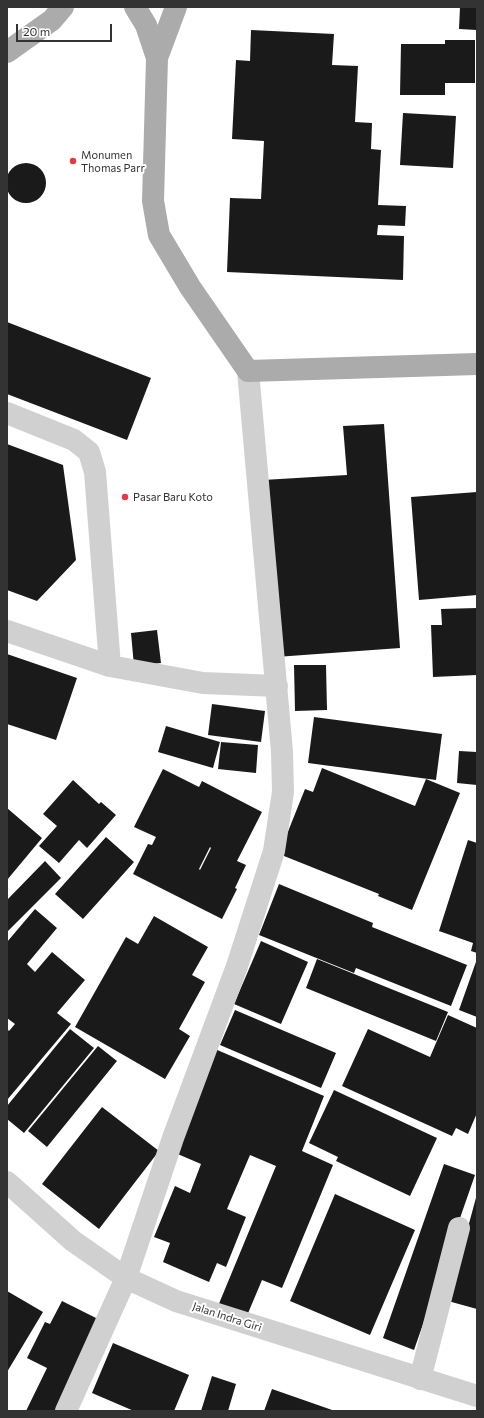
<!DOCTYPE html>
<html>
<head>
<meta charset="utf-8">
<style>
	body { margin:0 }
	#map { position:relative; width:484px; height:1418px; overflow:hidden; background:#fff; font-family:Commissioner,sans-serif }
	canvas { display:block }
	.frame { position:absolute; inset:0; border:8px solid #333; pointer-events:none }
	.scale { position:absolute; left:16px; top:24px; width:96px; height:18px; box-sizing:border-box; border:2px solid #333; border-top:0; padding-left:5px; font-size:12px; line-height:14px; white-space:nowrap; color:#333; -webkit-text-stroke:3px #fff; paint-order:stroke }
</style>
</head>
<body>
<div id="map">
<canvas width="484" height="1418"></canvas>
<div class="frame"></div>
<div class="scale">20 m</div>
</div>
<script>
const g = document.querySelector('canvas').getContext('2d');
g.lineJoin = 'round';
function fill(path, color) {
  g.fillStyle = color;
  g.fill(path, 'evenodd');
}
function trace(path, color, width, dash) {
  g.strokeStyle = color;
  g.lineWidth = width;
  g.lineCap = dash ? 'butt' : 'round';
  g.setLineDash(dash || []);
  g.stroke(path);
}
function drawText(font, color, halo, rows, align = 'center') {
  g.font = font + ' Commissioner,sans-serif';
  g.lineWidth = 4;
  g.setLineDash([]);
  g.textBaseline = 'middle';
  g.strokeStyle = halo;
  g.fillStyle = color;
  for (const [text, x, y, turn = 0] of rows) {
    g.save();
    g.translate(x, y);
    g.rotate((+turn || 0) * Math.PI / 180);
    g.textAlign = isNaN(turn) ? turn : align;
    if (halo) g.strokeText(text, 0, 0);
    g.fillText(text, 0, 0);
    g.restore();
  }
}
const building = new Path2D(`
	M460 7H477V30L459 29Z
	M251 30 334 34 332 65 358 66 355 122 372 123 371 149 381 150 378 205 406 206 405 226 378 225 377 235 404 236 403 280 227 272 230 198 261 199 264 141 232 139 236 60 250 61Z
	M445 40H475V83H445V95H400L401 44H445Z
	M403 113 456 116 453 168 400 165Z
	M6 183a20 20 0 1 1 40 0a20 20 0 1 1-40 0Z
	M7 322 151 378 127 440 7 394Z
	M384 424 400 648 276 657 263 480 347 475 343 426Z
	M7 444 63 465 76 560 37 601 7 590Z
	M477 492V595L419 600 411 497Z
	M477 608V675L433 677 431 625H442L441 609Z
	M157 630 161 663 134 666 131 633Z
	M7 654 77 678 56 740 7 724Z
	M294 665H326L327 710 295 711Z
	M212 704 265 711 261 742 208 735Z
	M314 717 442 734 436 780 308 763Z
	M166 726 220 742 213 768 158 752Z
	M221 742 258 745 256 773 218 769Z
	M459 751 477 752V785L457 783Z
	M322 768 415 806 426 779 460 793 412 910 378 896 379 894 279 854 305 789 313 792Z
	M163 769 199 787 202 781 262 812 237 861 246 865 235 888 237 889 222 919 133 874 148 844 152 845 156 837 134 827ZM210 847 211 848 200 870 199 869Z
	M73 780 99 804 101 802 116 815 87 848 79 840 59 863 39 846 57 826 43 814Z
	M7 808 42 838 7 880Z
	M106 837 134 862 83 919 55 894Z
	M468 840 477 843V953L471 951 473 943 439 931Z
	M45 861 61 878 7 932V900Z
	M279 884 373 923 372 927 467 965 451 1006 356 968 354 973 259 935Z
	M35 909 57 928 27 964 35 972 52 952 85 980 57 1013 71 1024 7 1100V1029L9 1031 15 1024 7 1018 8 949 7 942Z
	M154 916 208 947 192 975 205 982 179 1029 190 1036 165 1079 75 1027 126 937 138 944Z
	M261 941 308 962 281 1024 234 1004Z
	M317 959 448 1012 436 1041 306 988Z
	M477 959V1017L459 1010Z
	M235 1010 336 1053 321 1088 220 1045Z
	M448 1015 477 1028V1113L468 1134 456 1128 452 1136 342 1086 368 1029 430 1057Z
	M70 1029 94 1048 24 1133 7 1119V1106Z
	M98 1046 117 1061 47 1147 28 1131Z
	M215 1049 324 1096 302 1151 333 1165 282 1288 262 1280 246 1318 218 1306 276 1166 250 1155 227 1209 246 1217 226 1267 217 1263 209 1282 163 1262 170 1243 154 1237 175 1186 190 1193 201 1164 173 1152Z
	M334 1090 437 1138 410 1196 336 1161 338 1157 309 1143Z
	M102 1107 159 1151 99 1229 42 1184Z
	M444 1164 475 1175 414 1350 383 1338Z
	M335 1194 415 1230 370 1335 290 1301Z
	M477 1194V1309L448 1301Z
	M7 1291 43 1312 7 1372Z
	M62 1301 98 1319 64 1411H26L47 1368 27 1358 45 1322 50 1324Z
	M113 1343 189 1375 174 1411H134L92 1393Z
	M212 1376 236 1384 228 1411H201Z
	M272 1389 335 1411H264Z`);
const minor = new Path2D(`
	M7 413 74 440 89 452 95 472 110 666
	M7 631 110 666 203 683 277 686
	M7 1182 73 1241 126 1278 176 1301 477 1396
	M420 1379 459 1228
	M66 1411 126 1278 173 1138 237 966 274 851 283 792 282 752 248 371`);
const major = new Path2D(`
	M135 7 146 25 157 58
	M176 7 157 58 153 201 159 235 190 287 248 371 477 364
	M7 52 52 20 63 7`);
const markers = [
	[73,161,4,"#e63946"],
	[125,497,4,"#e63946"]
];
const poiNames = [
	["Monumen",81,155],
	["Thomas Parr",81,168],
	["Pasar Baru Koto",133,497]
];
const streetNames = [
	["Jalan Indra Giri",227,1317,18]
];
fill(building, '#1a1a1a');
trace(minor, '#d0d0d0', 22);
trace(major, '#ababab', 22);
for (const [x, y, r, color] of markers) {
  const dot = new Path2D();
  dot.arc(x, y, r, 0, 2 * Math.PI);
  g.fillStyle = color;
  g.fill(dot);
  trace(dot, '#fff', 1.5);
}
drawText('11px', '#333', '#fff', poiNames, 'left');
drawText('11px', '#333', '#fff', streetNames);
</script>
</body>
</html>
